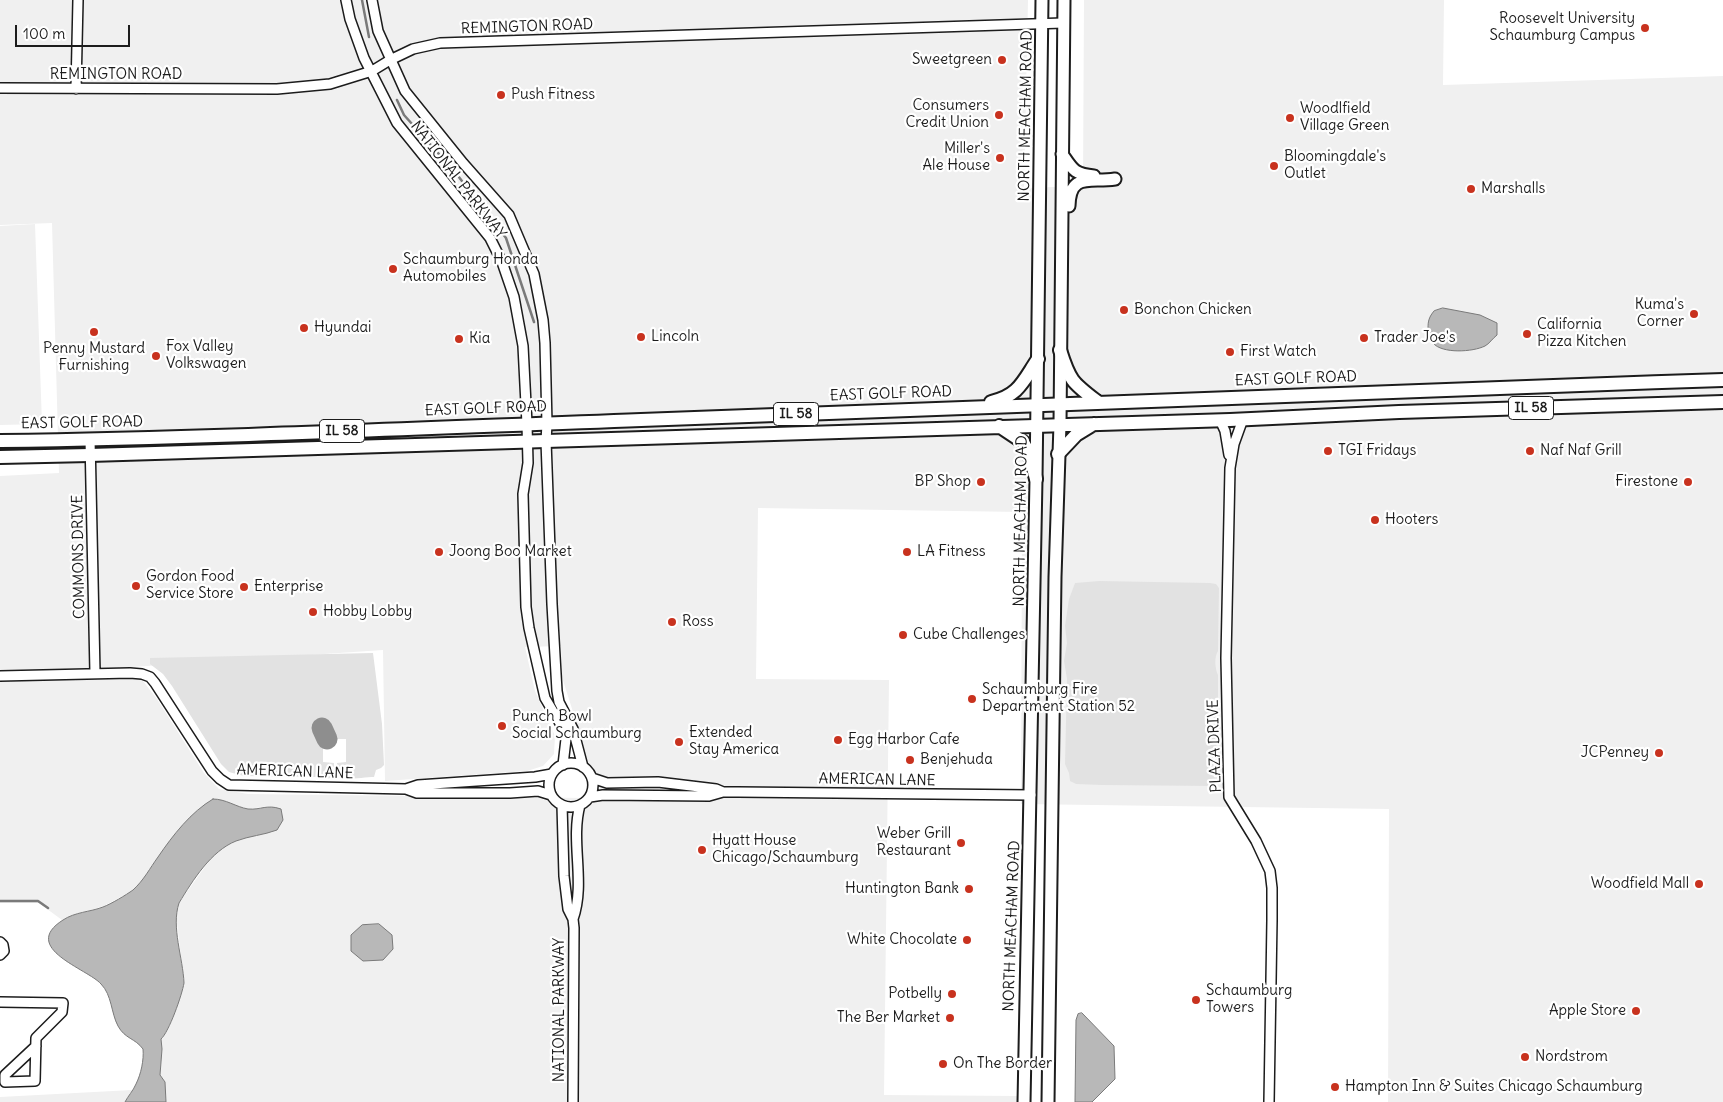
<!DOCTYPE html>
<html>
<head>
<meta charset="utf-8">
<style>
	body { margin:0 }
	#map { position:relative; width:1723px; height:1102px; overflow:hidden; background:#fff; font-family:Delius,sans-serif }
	canvas { display:block }
	.scale { position:absolute; left:15px; top:25px; width:115px; height:22px; box-sizing:border-box; border:2px solid #1c1c1c; border-top:0; padding-left:6px; font-size:15px; line-height:18px; white-space:nowrap; color:#1c1c1c; -webkit-text-stroke:4px #fff; paint-order:stroke }
</style>
</head>
<body>
<div id="map">
<canvas width="1723" height="1102"></canvas>
<div class="scale">100 m</div>
</div>
<script>
const g = document.querySelector('canvas').getContext('2d');
g.lineJoin = 'round';
function fill(path, color) {
  g.fillStyle = color;
  g.fill(path, 'evenodd');
}
function trace(path, color, width, dash) {
  g.strokeStyle = color;
  g.lineWidth = width;
  g.lineCap = dash ? 'butt' : 'round';
  g.setLineDash(dash || []);
  g.stroke(path);
}
function drawText(font, color, halo, rows, align = 'center') {
  g.font = font + ' Delius,sans-serif';
  g.lineWidth = 4.5;
  g.setLineDash([]);
  g.textBaseline = 'middle';
  g.strokeStyle = halo;
  g.fillStyle = color;
  for (const [text, x, y, turn = 0] of rows) {
    g.save();
    g.translate(x, y);
    g.rotate((+turn || 0) * Math.PI / 180);
    g.textAlign = isNaN(turn) ? turn : align;
    if (halo) g.strokeText(text, 0, 0);
    g.fillText(text, 0, 0);
    g.restore();
  }
}
const built = new Path2D(`
	M0 0H1028L1024 188 1083 186 1084 0H1444L1443 85 1723 76V1102H1388L1389 809 1021 804 1022 512 758 508 756 679 889 680 884 1095 1017 1096V1102H166L165 1082 160 1075 162 1049 161 1039 168 1030 184 983 177 923V909L179 903 214 854 221 848 237 840 273 832 280 809 269 806 248 809 213 799 199 809 185 823 158 857 142 882 130 892 104 906 71 916 62 920 39 903H0V476L59 473 52 223 0 225ZM561 646 562 677 584 747 587 798 248 794 219 789 204 773 157 699 132 667 383 650 385 781 527 771 543 766 554 754 555 736 535 691 525 647Z
	M35 224 42 424 0 425V226Z
	M132 1090 125 1102H0V1097Z`);
const green = new Path2D(`
	M1099 581 1210 583 1216 584 1219 588 1218 651C1214 657 1215 669 1218 675V717L1215 722 1218 782 1214 786 1102 785 1076 784 1070 781 1069 773 1065 764 1067 679 1064 661 1067 643 1065 626 1069 599 1075 583Z
	M373 653 382 724 384 765 381 768 376 770 374 777C364 777 343 781 337 777L338 774H345V767H337V763L346 762V739H328L322 728H326L325 724H317V728H320L326 739H323V762L334 763V767H331V778L323 779 316 777 244 776 229 772 221 764 172 686 163 674 150 664V658Z`);
const water = new Path2D(`
	M1443 308 1480 315 1497 323V335C1493 338 1489 344 1485 346 1473 352 1442 354 1433 343 1429 339 1429 334 1428 328 1428 321 1429 317 1434 311Z
	M213 799C226 799 236 807 248 809 262 810 266 804 281 809L283 820 277 830C264 835 249 836 236 841 211 851 193 880 179 903 171 927 183 958 184 983 182 995 169 1032 161 1039L162 1049 160 1075 165 1082 166 1102H125C128 1096 133 1091 136 1084 141 1074 144 1060 143 1049 135 1038 125 1039 118 1026 111 1013 112 995 101 984 88 969 19 948 63 920 75 912 90 912 103 907 111 904 126 895 133 890 144 880 150 868 158 857 173 835 191 812 213 799Z
	M379 924 392 935 393 949 383 960 363 961 351 951V935L362 925Z
	M1082 1013 1114 1046 1115 1079 1092 1102H1075L1076 1020 1078 1014Z`);
const stream = new Path2D(`
	M362 0 369 37
	M397 100 404 115 455 172 506 238 534 322
	M0 901H38L48 908`);
const taxiway = new Path2D(`
	M322 728 327 739`);
const street = new Path2D(`
	M346 0 350 19 364 58 397 123 490 238 502 262 514 297 523 346 527 424 528 463 523 494 526 607 529 628 545 698 564 730 566 739 563 765
	M372 0 378 31 405 91 463 163 509 215 534 274 543 320 545 343 547 424 546 441 552 604 557 691 559 702 573 729 583 767
	M0 88 277 89 330 84 372 71 390 60 413 49 440 43 1063 23
	M76 89 78 0
	M1243 419 1234 444 1230 468 1226 658 1229 797 1256 841 1270 871 1272 888V920L1269 1102
	M1220 420 1225 431 1229 455
	M90 439 95 673
	M0 676 130 673 142 674 150 677 155 683 212 771 220 779 229 785 406 789 418 785 535 777 552 774
	M549 785a22 22 0 1 1 44 0a22 22 0 1 1-44 0Z
	M592 778 607 783 658 782 716 789 723 792
	M406 789 417 793H510L538 791 551 795
	M590 797 603 795 709 796 723 792H738L1031 795
	M562 805 564 876 568 909 573 919 574 928 573 1102
	M573 919C586 882 570 842 580 805
	M0 942 3 945 4 951 0 955
	M0 1002 63 1003 62 1012 36 1038 35 1081 5 1082V1075L36 1046`);
const secondary = new Path2D(`
	M1062 154C1073 170 1074 174 1094 176
	M1069 206C1070 172 1090 183 1115 179
	M1024 1102 1036 479 1042 0
	M1048 1102 1055 577 1060 424 1064 0`);
const primary = new Path2D(`
	M1060 350C1070 382 1073 383 1099 403
	M991 402C1019 396 1023 381 1038 359
	M999 426 1023 442 1029 453 1036 479
	M0 441C214 438 427 428 641 420 1001 406 1362 392 1723 380
	M1058 454 1076 435 1094 424
	M0 457 90 455 1230 420 1399 412 1723 402`);
const markers = [
	[1645,28,5,"#c8321e"],
	[1002,60,5,"#c8321e"],
	[501,95,5,"#c8321e"],
	[999,115,5,"#c8321e"],
	[1290,118,5,"#c8321e"],
	[1000,158,5,"#c8321e"],
	[1274,166,5,"#c8321e"],
	[1471,189,5,"#c8321e"],
	[393,269,5,"#c8321e"],
	[1124,310,5,"#c8321e"],
	[1694,314,5,"#c8321e"],
	[304,328,5,"#c8321e"],
	[94,332,5,"#c8321e"],
	[1527,334,5,"#c8321e"],
	[641,337,5,"#c8321e"],
	[1364,338,5,"#c8321e"],
	[459,339,5,"#c8321e"],
	[1230,352,5,"#c8321e"],
	[156,356,5,"#c8321e"],
	[1328,451,5,"#c8321e"],
	[1530,451,5,"#c8321e"],
	[981,482,5,"#c8321e"],
	[1688,482,5,"#c8321e"],
	[1375,520,5,"#c8321e"],
	[439,552,5,"#c8321e"],
	[907,552,5,"#c8321e"],
	[136,586,5,"#c8321e"],
	[244,587,5,"#c8321e"],
	[313,612,5,"#c8321e"],
	[672,622,5,"#c8321e"],
	[903,635,5,"#c8321e"],
	[972,699,5,"#c8321e"],
	[502,726,5,"#c8321e"],
	[838,740,5,"#c8321e"],
	[679,742,5,"#c8321e"],
	[1659,753,5,"#c8321e"],
	[910,760,5,"#c8321e"],
	[961,843,5,"#c8321e"],
	[702,850,5,"#c8321e"],
	[1699,884,5,"#c8321e"],
	[969,889,5,"#c8321e"],
	[967,940,5,"#c8321e"],
	[952,994,5,"#c8321e"],
	[1196,1000,5,"#c8321e"],
	[1636,1011,5,"#c8321e"],
	[950,1018,5,"#c8321e"],
	[1525,1057,5,"#c8321e"],
	[943,1064,5,"#c8321e"],
	[1335,1087,5,"#c8321e"]
];
const shields = [
	[1531,408,45],
	[796,414,45],
	[342,431,45]
];
const shieldNames = [
	["IL 58",1531,408],
	["IL 58",796,414],
	["IL 58",342,431]
];
const poiNames = [
	["Roosevelt University",1635,19,"right"],
	["Schaumburg Campus",1635,36,"right"],
	["Sweetgreen",992,60,"right"],
	["Push Fitness",511,95],
	["Consumers",989,106,"right"],
	["Credit Union",989,123,"right"],
	["Woodlfield",1300,109],
	["Village Green",1300,126],
	["Miller's",990,149,"right"],
	["Ale House",990,166,"right"],
	["Bloomingdale's",1284,157],
	["Outlet",1284,174],
	["Marshalls",1481,189],
	["Schaumburg Honda",403,260],
	["Automobiles",403,277],
	["Kuma's",1684,305,"right"],
	["Corner",1684,322,"right"],
	["Bonchon Chicken",1134,310],
	["California",1537,325],
	["Pizza Kitchen",1537,342],
	["Hyundai",314,328],
	["Lincoln",651,337],
	["Trader Joe's",1374,338],
	["Kia",469,339],
	["Fox Valley",166,347],
	["Volkswagen",166,364],
	["Penny Mustard",94,349,"center"],
	["Furnishing",94,366,"center"],
	["First Watch",1240,352],
	["TGI Fridays",1338,451],
	["Naf Naf Grill",1540,451],
	["BP Shop",971,482,"right"],
	["Firestone",1678,482,"right"],
	["Hooters",1385,520],
	["Joong Boo Market",449,552],
	["LA Fitness",917,552],
	["Gordon Food",146,577],
	["Service Store",146,594],
	["Enterprise",254,587],
	["Hobby Lobby",323,612],
	["Ross",682,622],
	["Cube Challenges",913,635],
	["Schaumburg Fire",982,690],
	["Department Station 52",982,707],
	["Punch Bowl",512,717],
	["Social Schaumburg",512,734],
	["Extended",689,733],
	["Stay America",689,750],
	["Egg Harbor Cafe",848,740],
	["JCPenney",1649,753,"right"],
	["Benjehuda",920,760],
	["Weber Grill",951,834,"right"],
	["Restaurant",951,851,"right"],
	["Hyatt House",712,841],
	["Chicago/Schaumburg",712,858],
	["Woodfield Mall",1689,884,"right"],
	["Huntington Bank",959,889,"right"],
	["White Chocolate",957,940,"right"],
	["Schaumburg",1206,991],
	["Towers",1206,1008],
	["Potbelly",942,994,"right"],
	["Apple Store",1626,1011,"right"],
	["The Ber Market",940,1018,"right"],
	["Nordstrom",1535,1057],
	["On The Border",953,1064],
	["Hampton Inn & Suites Chicago Schaumburg",1345,1087]
];
const streetNames = [
	["REMINGTON ROAD",527,27,-2],
	["REMINGTON ROAD",116,75],
	["NORTH MEACHAM ROAD",1026,116,-89],
	["NATIONAL PARKWAY",458,180,52],
	["EAST GOLF ROAD",1296,379,-2],
	["EAST GOLF ROAD",891,394,-2],
	["EAST GOLF ROAD",486,409,-2],
	["EAST GOLF ROAD",82,423,-1],
	["NORTH MEACHAM ROAD",1021,521,-89],
	["COMMONS DRIVE",79,557,-91],
	["PLAZA DRIVE",1215,746,-92],
	["AMERICAN LANE",295,772,2],
	["AMERICAN LANE",877,780,1],
	["NORTH MEACHAM ROAD",1012,926,-88],
	["NATIONAL PARKWAY",560,1010,-90]
];
fill(built, '#f0f0f0');
fill(green, '#e2e2e2');
fill(water, '#b8b8b8');
trace(water, '#7a7a7a', 1);
trace(stream, '#7a7a7a', 2.5);
trace(taxiway, '#8e8e8e', 21);
trace(street, '#1c1c1c', 12);
trace(secondary, '#1c1c1c', 15);
trace(primary, '#1c1c1c', 16);
trace(street, '#fff', 9);
trace(secondary, '#fff', 11);
trace(primary, '#fff', 12);
for (const [x, y, r, color] of markers) {
  const dot = new Path2D();
  dot.arc(x, y, r, 0, 2 * Math.PI);
  g.fillStyle = color;
  g.fill(dot);
  trace(dot, '#fff', 2);
}
for (const [x, y, w] of shields) {
  const box = new Path2D();
  box.roundRect(x - w / 2, y - 11.5, w, 23, 4);
  g.fillStyle = '#fff';
  g.fill(box);
  trace(box, '#1c1c1c', 1);
}
drawText('bold 14px', '#1c1c1c', null, shieldNames);
drawText('15px', '#1c1c1c', '#fff', poiNames, 'left');
drawText('15px', '#1c1c1c', '#fff', streetNames);
</script>
</body>
</html>
